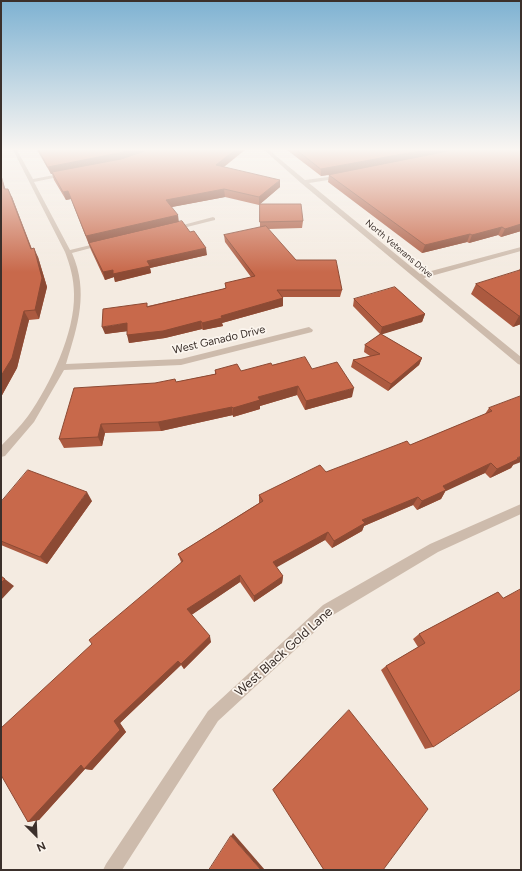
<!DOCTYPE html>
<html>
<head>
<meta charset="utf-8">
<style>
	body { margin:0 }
	#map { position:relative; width:522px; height:871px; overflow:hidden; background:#f4ebe1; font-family:Figtree,sans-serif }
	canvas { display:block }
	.frame { position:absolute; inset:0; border:2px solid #3b302b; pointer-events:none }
	.north { position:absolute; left:16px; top:815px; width:40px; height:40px; -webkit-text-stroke:3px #fbf5ee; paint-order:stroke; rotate:156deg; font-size:11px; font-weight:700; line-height:16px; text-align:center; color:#3b302b }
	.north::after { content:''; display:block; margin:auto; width:14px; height:18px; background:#3b302b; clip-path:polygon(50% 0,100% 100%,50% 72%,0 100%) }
</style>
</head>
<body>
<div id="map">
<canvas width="522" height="871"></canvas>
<div class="frame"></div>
<div class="north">N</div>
</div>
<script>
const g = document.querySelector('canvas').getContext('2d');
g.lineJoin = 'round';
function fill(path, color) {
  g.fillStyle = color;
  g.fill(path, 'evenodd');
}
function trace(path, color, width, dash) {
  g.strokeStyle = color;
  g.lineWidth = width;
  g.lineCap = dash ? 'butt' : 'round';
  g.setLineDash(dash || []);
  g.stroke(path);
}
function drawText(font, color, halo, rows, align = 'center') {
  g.font = font + ' Figtree,sans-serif';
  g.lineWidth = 3.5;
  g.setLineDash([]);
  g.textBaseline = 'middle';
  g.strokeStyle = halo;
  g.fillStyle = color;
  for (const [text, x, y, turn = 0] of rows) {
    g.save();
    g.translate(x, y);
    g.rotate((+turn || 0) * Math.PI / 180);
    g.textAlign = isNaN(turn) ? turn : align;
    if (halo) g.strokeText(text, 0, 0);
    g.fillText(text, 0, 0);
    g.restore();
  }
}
const minor = new Path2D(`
	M13 150H17L33 179 65 173 68 175 34 182 70 250 103 242 106 244 72 253C89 292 78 325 66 364L181 359 309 327 313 330 312 332 181 365 64 370 34 422 5 456 1 457V446C10 436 20 427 28 416 50 385 75 333 74 294 74 279 70 265 65 252Z
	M264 150H269L305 180 343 175 344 176 341 178 309 183 420 274 521 247V251L424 278 521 357V365L518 364 301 183Z
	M213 217 215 218V220L171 231 168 229Z
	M521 504V514L438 552 333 615 218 721 122 870H103L106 864 208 711 323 605 430 544Z`);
const wall = new Path2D(`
	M37 150H245L224 167 280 187 260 204 303 221 302 228 268 229 296 260 342 290 340 297H282L283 298V306L222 323 223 326 203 330 202 329 165 338 129 343 127 331 105 334 148 306 223 289 251 277 225 242 224 235 260 227V204L259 205 225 197 171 207 179 222 207 255 150 268 151 273 115 282 114 277 105 280 91 250 71 199 66 200 54 180 52 174H51Z
	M287 150H521V231L501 237 498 235 469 243 467 242 422 253 328 182 329 175 321 176Z
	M1 174 5 189 12 197 32 249 38 257 47 287 39 319 29 320 17 368 1 397Z
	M521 266V324L513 327 471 294 476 284 519 271Z
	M354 299 425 314 422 322 381 334 422 358 419 365 388 391 351 367 353 360 370 356 364 352 365 345 380 334 353 306Z
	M272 365 312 369 352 397 305 410 297 395 260 406V409L233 417V415L161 431 105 433 102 446 64 448 59 439 176 382 215 374V370L241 371Z
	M521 396 513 465 511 468 490 478 485 473 446 490 441 499 417 510 413 505 364 526 362 531 332 548 325 540 276 567 283 576 282 583 254 602 240 582 191 615 211 642 184 669 181 665 120 723 126 732 92 770 85 769 39 820 28 822 181 562 178 554 259 503V495L326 472 410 445 485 414 489 408Z
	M92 501 47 564 1 545V502Z
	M498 592 433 747 425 749 381 670 386 666 418 647 413 639 419 634Z
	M349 710 324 870 273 789 346 713Z`);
const shadedWall = new Path2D(`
	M130 150H155L121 161 52 172V174H51L48 167Z
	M235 150H244L217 172 216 165Z
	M425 150H462L321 176V169Z
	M1 174 8 198 4 189 1 178Z
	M280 180V187L259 205V197Z
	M8 189 12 197 35 258 31 249Z
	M224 189 225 197 167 208 166 200Z
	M68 191 71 199 66 200 63 192Z
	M178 215 179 223 89 244 86 236Z
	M521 224V231L501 237 505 229Z
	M502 227 498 235 469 243 472 235Z
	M470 234 467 242 422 253 425 245Z
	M34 248 38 257 47 287 39 319 35 310Z
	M206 248 207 255 150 268 151 273 115 282 114 277 105 280 103 272 147 261Z
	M283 298V306L222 323 223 326 203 330 202 323 221 316Z
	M24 311 29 320 17 368 1 397V376Z
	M425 314 422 322 380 335 382 327Z
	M519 316H521V324L513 327Z
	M201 321 202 329 165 338 129 343 127 335Z
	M127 323 129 331 105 334 102 327Z
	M422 358 419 365 388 391 391 384Z
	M298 386 297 395 260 406V409L233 417V408L258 397Z
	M354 388 352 397 305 410 306 401Z
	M232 407 233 415 161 431 158 422Z
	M101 424 105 433 102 446 98 437Z
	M521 456V462L513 465 511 468 490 478 497 469Z
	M491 463 485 473 444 492 446 490 441 499 417 510 422 501 443 486Z
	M87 492 92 501 47 564 40 557Z
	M418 497 413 505 364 526 362 531 332 548 334 541 362 520Z
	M328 532 325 540 272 570 273 562Z
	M240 575V582L190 616 187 609Z
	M1 576 14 586 1 600Z
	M283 576 282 583 254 602V596Z
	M210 636 211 642 184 669 181 664Z
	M178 661 181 665 120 723 126 732 92 770 85 769 39 820 28 822 114 721Z
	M233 833 265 870H261L231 836Z`);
const building = new Path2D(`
	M39 150H130L119 153 48 167Z
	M148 150H235L216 165 280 180 259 197 224 189 166 200 178 215 86 236 68 191 63 192 52 172 121 159Z
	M297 150H425L321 169Z
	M453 150H521V224L505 229 502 227 472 235 470 234 425 245 329 175Z
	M1 178 4 189H8L31 249 34 248 42 278 35 310 24 311 12 358 1 376Z
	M260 204H301L303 221 260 222Z
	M182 221 190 232 194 231 206 248 147 261 150 266 113 274V270L103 272 89 243Z
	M266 226 296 260H336L342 290H277L283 298 221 316 222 318 202 323 201 321 163 331 127 335V323L102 327 103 309 147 303V307L223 289 226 288 225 283 255 276 224 235Z
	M521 270V316H519L476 284Z
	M395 287 425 314 382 327 354 299Z
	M381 334 422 358 391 384 353 360 380 354 365 345Z
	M305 357 312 369 337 362 354 388 306 401 298 386 258 397 260 400 233 408 232 407 158 422 101 424 98 437 59 439 74 388 155 383 175 379 176 382 216 374 215 370 237 364 241 371 271 363 272 365Z
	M521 396V456L517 458 518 459 497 469 491 463 443 486 446 490 422 501 418 497 362 520 365 523 334 541 328 532 273 562 283 576 254 596 240 575 187 609 210 636 181 664 178 661 114 721 120 730 84 769 81 765 28 822 1 775V728L92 644 89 640 183 561 178 554 263 501 259 495 320 465 326 472 407 441 410 445 492 411 489 408Z
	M28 470 87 492 40 557 1 541V502Z
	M1 576 5 579 1 583Z
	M521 589V689L433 747 386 666 425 643 419 634 498 592 503 598Z
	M349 710 428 809 383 870H324L273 790Z
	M231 836 261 870H209Z`);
const farStreetnames = [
	["North Veterans Drive",399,249,40]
];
const streetNames = [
	["West Ganado Drive",219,340,-13]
];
const nearStreetnames = [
	["West Black Gold Lane",284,652,-42]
];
fill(minor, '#cdbbac');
fill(wall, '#ac5a40');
fill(shadedWall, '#8c4a34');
fill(building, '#c8694b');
trace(building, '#8c4a34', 1);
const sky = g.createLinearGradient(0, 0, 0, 272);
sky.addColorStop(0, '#7eb2d2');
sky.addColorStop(0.55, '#faf6f2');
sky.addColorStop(1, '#faf6f200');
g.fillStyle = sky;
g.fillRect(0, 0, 522, 272);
drawText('9px', '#3b302b', '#fbf5ee', farStreetnames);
drawText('11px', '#3b302b', '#fbf5ee', streetNames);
drawText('13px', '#3b302b', '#fbf5ee', nearStreetnames);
</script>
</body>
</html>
